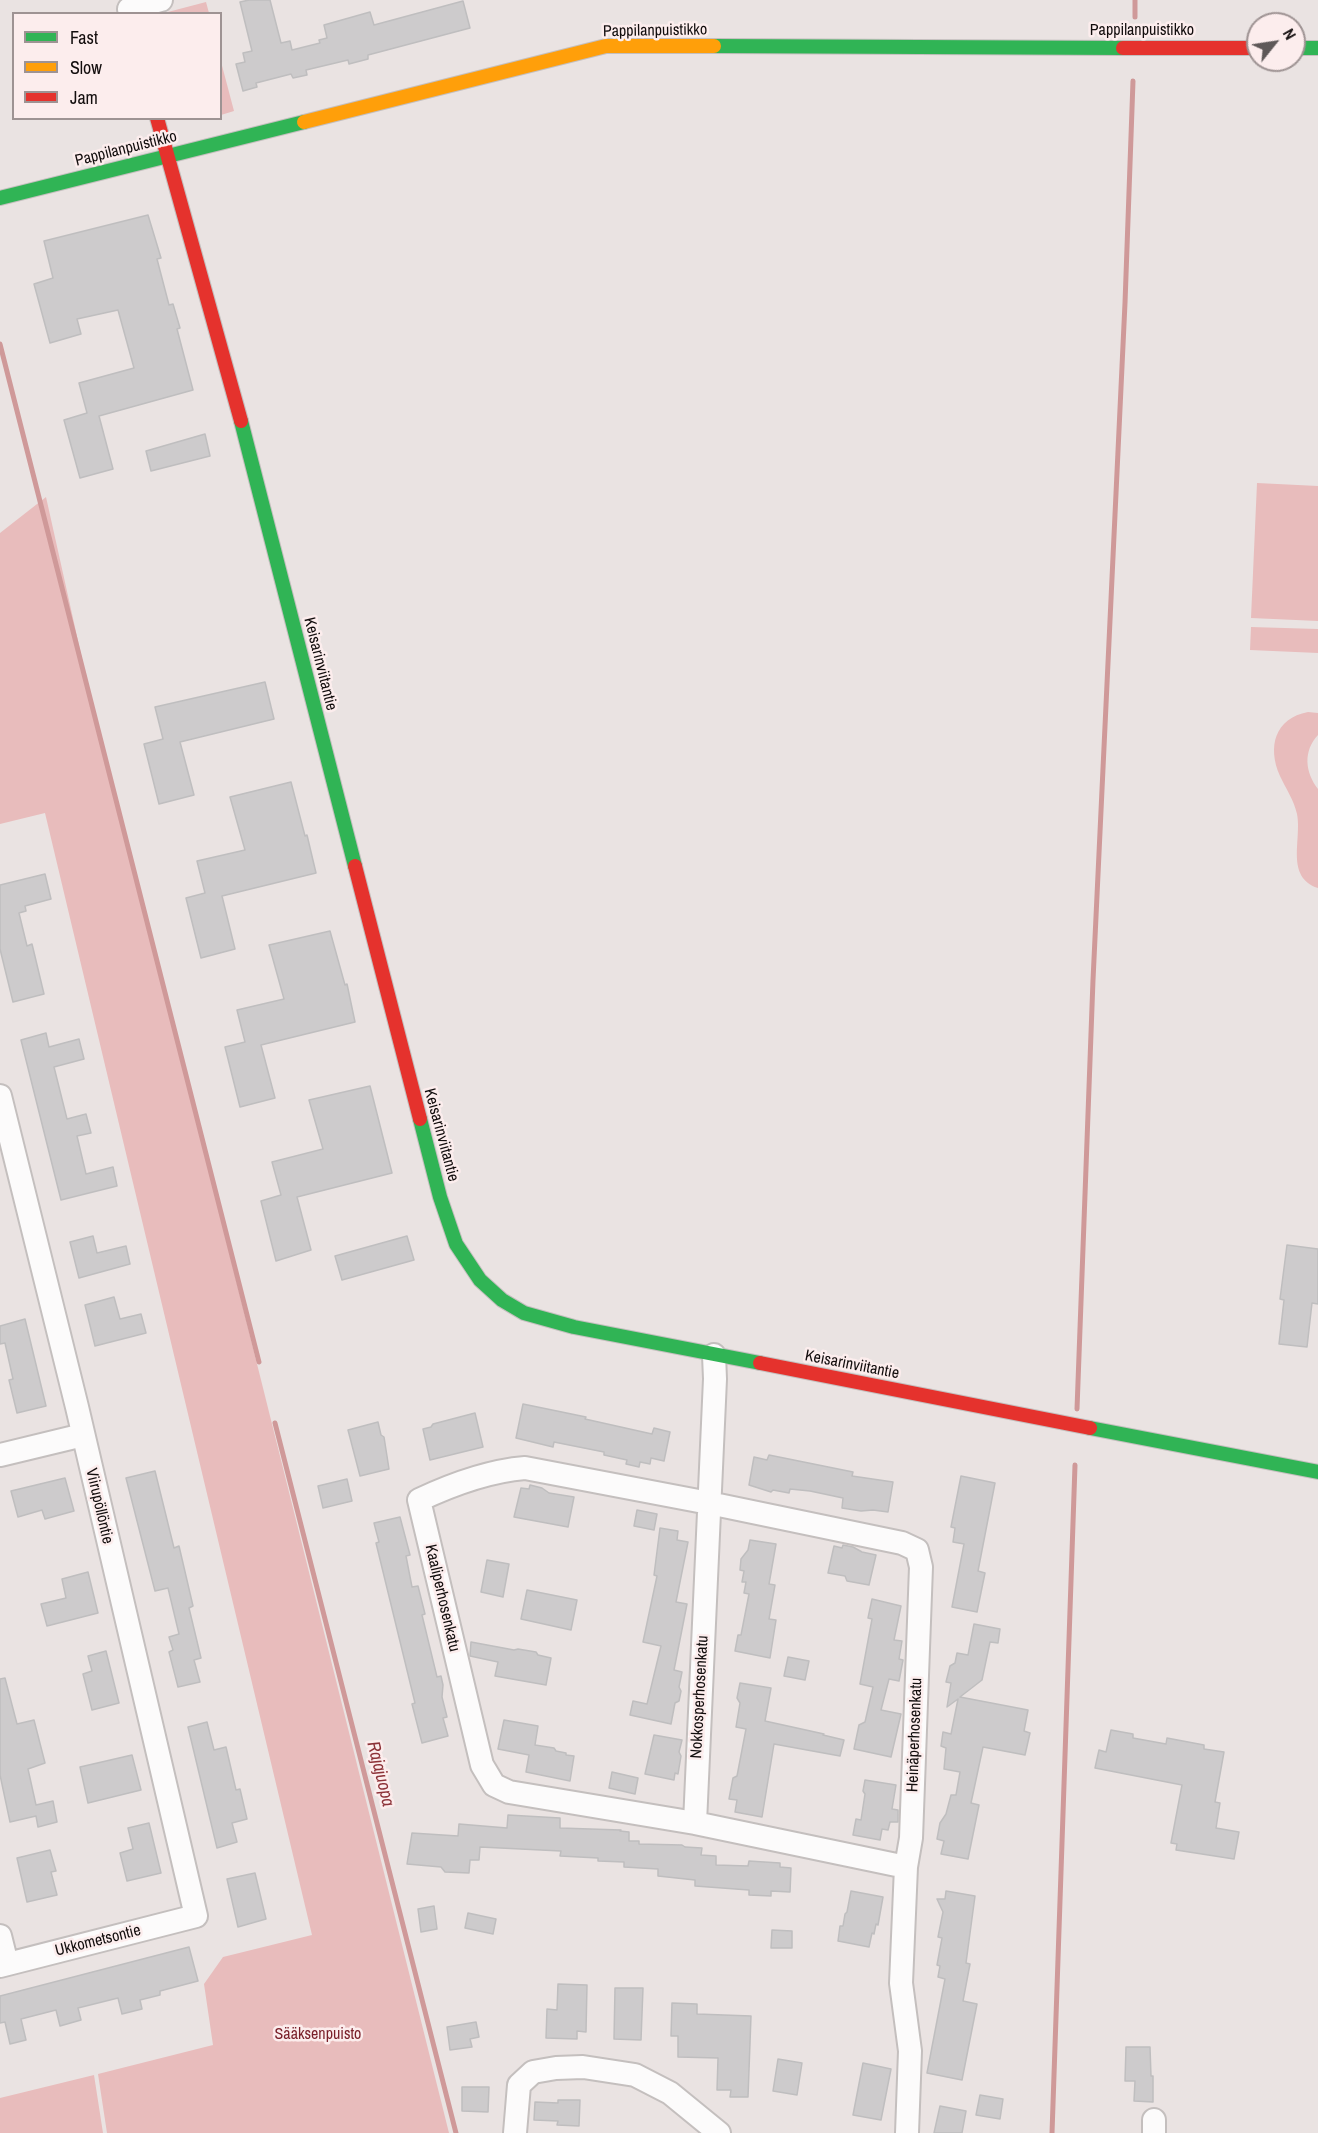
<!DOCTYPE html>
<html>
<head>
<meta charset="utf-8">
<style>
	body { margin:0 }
	#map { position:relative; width:1318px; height:2133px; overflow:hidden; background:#eae3e2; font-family:"Archivo Narrow",sans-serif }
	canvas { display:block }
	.legend { position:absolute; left:12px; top:12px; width:210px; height:108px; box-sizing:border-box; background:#fceded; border:2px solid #9e9393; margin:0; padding:8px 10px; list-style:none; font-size:18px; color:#120d0d }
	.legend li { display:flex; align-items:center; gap:12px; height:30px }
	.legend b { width:30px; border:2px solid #9e9393 }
	.north { position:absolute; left:1246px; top:12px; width:60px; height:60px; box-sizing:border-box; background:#fceded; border:2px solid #9e9393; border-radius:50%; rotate:60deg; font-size:16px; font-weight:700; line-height:24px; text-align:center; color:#120d0d }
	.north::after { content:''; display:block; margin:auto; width:21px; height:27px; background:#5e5858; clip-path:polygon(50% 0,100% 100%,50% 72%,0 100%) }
</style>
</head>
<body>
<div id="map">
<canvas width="1318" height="2133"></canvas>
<ul class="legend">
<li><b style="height:8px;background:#30b455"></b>Fast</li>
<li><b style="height:8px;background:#ff9f0a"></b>Slow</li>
<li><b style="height:8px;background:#e5322d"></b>Jam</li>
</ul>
<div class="north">N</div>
</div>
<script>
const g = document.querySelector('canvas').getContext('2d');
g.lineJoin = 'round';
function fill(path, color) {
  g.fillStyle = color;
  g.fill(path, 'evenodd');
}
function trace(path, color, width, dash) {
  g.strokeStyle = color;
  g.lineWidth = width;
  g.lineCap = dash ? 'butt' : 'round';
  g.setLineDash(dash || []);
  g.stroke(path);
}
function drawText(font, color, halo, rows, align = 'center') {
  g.font = font + ' "Archivo Narrow",sans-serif';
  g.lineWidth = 5;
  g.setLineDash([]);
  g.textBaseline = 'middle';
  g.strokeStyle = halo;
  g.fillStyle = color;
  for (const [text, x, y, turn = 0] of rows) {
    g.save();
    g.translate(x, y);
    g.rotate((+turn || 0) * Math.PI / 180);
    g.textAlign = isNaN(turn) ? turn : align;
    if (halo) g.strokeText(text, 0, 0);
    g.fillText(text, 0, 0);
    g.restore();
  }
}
const green = new Path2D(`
	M206 2 209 13H164Z
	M220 58 234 111 221 115H220Z
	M1257 483 1318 486V621L1251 618Z
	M46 497 91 699 449 2133H107L98 2074 213 2045 204 1984 223 1957 312 1935 45 813 0 824V533Z
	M1251 627 1318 629V653L1250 650Z
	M1308 712 1318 713V735C1303 751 1305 772 1318 789V888C1285 877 1302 840 1297 814 1294 800 1286 789 1280 776 1267 747 1275 718 1308 712Z
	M94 2075 103 2133H0V2098Z`);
const stream = new Path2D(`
	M1135 17V0
	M0 344 259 1362
	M1077 1409 1093 980 1125 303 1133 81
	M275 1423 456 2133
	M1052 2133 1075 1465`);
const building = new Path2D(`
	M249 0H270L281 43 290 41 292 50 320 43 319 40 327 38 324 25 370 12 374 25 463 1 470 28 368 55V59L349 64 348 60 306 70 307 75 293 78 291 74 256 83 257 87 243 91 236 64 245 62 243 53 252 51 240 2Z
	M148 215 161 258 157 259 169 305 173 304 180 328 177 329 193 390 99 416 113 469 80 478 64 420 87 413 79 383 134 368 118 310 77 319 81 334 50 343 34 284 53 278 44 241Z
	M205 434 210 456 151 471 146 451Z
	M265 682 274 719 180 742 194 795 159 804 144 744 163 739 155 707Z
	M291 782 305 836 307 835 316 873 222 896 235 949 201 958 186 898 205 893 197 861 245 850 230 797Z
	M45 874 51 899 25 906 26 911 19 913 27 946 32 944 44 994 13 1002 0 949V885Z
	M330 931 345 985 347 984 355 1022 261 1045 275 1098 240 1107 225 1047 245 1042 237 1010 284 999 269 945Z
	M46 1033 49 1047 79 1039 84 1059 54 1067 67 1119 86 1114 91 1133 77 1136 86 1174 113 1167 117 1186 61 1200 21 1040Z
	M370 1086 392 1173 297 1197 311 1250 276 1261 261 1201 281 1195 272 1162 323 1149 309 1100Z
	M93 1236 97 1253 126 1246 130 1264 79 1278 70 1242Z
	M407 1236 414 1260 342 1280 335 1256Z
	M1287 1245 1318 1249V1304L1312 1303 1307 1347 1279 1344 1284 1300 1280 1299Z
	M114 1297 120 1319 141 1314 146 1333 95 1346 85 1305Z
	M25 1319 46 1406 17 1413 9 1380 13 1379 5 1343 0 1344V1326Z
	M523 1404 586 1417 585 1419 652 1434 654 1428 670 1432 664 1461 651 1458 650 1464 640 1462 639 1467 626 1464 627 1460 604 1455V1452L554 1442 553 1447 516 1438Z
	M475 1413 483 1447 430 1460 423 1429 431 1427 433 1424Z
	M378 1422 381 1435 384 1437 389 1469 360 1476 348 1430Z
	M769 1455 853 1472 852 1476 893 1482 888 1512 873 1510 861 1511 842 1508 843 1498 810 1491 790 1489 789 1493 773 1490 771 1492 749 1485 754 1457 767 1460Z
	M155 1471 174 1548 179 1546 193 1606 189 1608 201 1658 194 1660 200 1682 178 1687 169 1652 173 1650 169 1637 179 1634 168 1588 155 1591 126 1478Z
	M961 1476 995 1483 978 1571 985 1573 977 1612 952 1607 964 1544 953 1542 955 1528 951 1527Z
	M65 1478 74 1511 45 1519 42 1510 18 1517 11 1491Z
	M347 1479 352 1501 323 1508 318 1486Z
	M530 1485 542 1488 549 1493 574 1497 568 1527 514 1517 521 1488 529 1489Z
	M637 1510 657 1514 654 1530 634 1526Z
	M400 1517 410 1555 406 1556 412 1587 418 1586 425 1614 422 1615 437 1677 441 1676 443 1685 442 1697 447 1717 443 1718 448 1736 422 1743 412 1704 415 1703 376 1543 379 1542 374 1523Z
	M660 1528 678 1531 677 1540 688 1542 676 1602 687 1604 674 1670 682 1672 679 1687 681 1691 679 1701 675 1703 671 1724 630 1715 633 1701 647 1704 661 1646 643 1642 657 1576 654 1575Z
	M750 1540 776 1544 769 1584 775 1585 769 1619 776 1620 770 1658 735 1651 738 1635H741L749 1594 744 1593 746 1582H742L744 1571 740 1570 741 1559 748 1550Z
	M843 1545 853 1547 862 1552 876 1555 869 1585 847 1581 845 1576 828 1573 834 1546 842 1548Z
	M487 1560 509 1564 503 1597 481 1592Z
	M88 1572 98 1613 47 1626 41 1604 66 1598 62 1579Z
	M527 1590 577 1600 571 1630 521 1619Z
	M872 1599 901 1606 894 1640 902 1641 899 1659 903 1660 899 1681 889 1679 881 1710 901 1714 891 1757 854 1749 859 1725 865 1722 873 1687 860 1684 872 1619 868 1618Z
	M974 1624 1000 1629 998 1643 990 1642 982 1680 960 1697 1028 1710 1024 1731 1030 1733 1025 1755 983 1747 971 1803 979 1805 968 1859 941 1854 944 1841 937 1839 940 1823 946 1814 951 1795H956L960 1772 944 1769 946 1748 941 1746 943 1732 951 1734 958 1699 947 1707 951 1683 946 1682 950 1666 955 1663 957 1653 968 1655Z
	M471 1642 514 1650 518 1649 536 1652 538 1655 551 1658 546 1685 495 1676 498 1662 470 1656Z
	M106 1651 119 1703 92 1710 83 1674 92 1671 88 1656Z
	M788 1657 809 1661 805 1680 784 1676Z
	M5 1678 17 1724 34 1720 45 1763 28 1769 36 1805 53 1801 57 1822 38 1827 36 1816 10 1822 0 1775V1679Z
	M740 1683 771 1688 765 1721 824 1734 823 1735 844 1740 840 1756 774 1744 762 1817 735 1812 737 1800 729 1799 733 1778 737 1776 746 1729 736 1727 740 1703 737 1698Z
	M504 1720 538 1726 535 1745 554 1748 556 1751 566 1753V1755L574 1756 570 1781 526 1772 529 1755 498 1749Z
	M207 1722 214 1750 226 1747 236 1790 240 1789 247 1819 232 1823 237 1842 217 1848 188 1727Z
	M1111 1730 1133 1734V1738L1166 1744 1167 1738 1204 1745V1749L1224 1752 1215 1802 1220 1803 1216 1828 1239 1832 1234 1859 1176 1850 1177 1844 1171 1843 1182 1785 1095 1768 1099 1750 1106 1752Z
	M654 1735 682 1740 679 1752 681 1756 678 1774 675 1773 674 1780 645 1774Z
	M132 1755 141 1790 88 1803 80 1767Z
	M612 1772 638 1778 635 1794 609 1788Z
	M865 1780 896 1785 892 1809 898 1810V1822H890L888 1830 882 1829 880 1840 853 1835 856 1819 861 1820 865 1794 863 1791Z
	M508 1815 560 1818V1828L621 1830 620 1831 629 1832V1841H639V1844L682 1845 685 1847 702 1848 701 1855 716 1856V1865L748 1866 749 1861 780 1863V1867L791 1868 790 1892 771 1891V1896L749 1895V1890L695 1886V1880L658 1876V1869L624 1867V1862L598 1861V1858L560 1856 561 1851 480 1847 479 1860H470L469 1873 445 1872 441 1867 407 1864 412 1833 458 1836 459 1824 507 1828Z
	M149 1823 161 1873 127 1881 120 1853 133 1849 128 1828Z
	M50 1850 56 1871 51 1872 57 1895 27 1902 17 1858Z
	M255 1873 266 1919 238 1927 227 1879Z
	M851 1891 883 1897 878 1925 876 1924 874 1934 872 1933 869 1947 838 1941 840 1926H843L845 1914 847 1912Z
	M946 1891 975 1896 966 1963 970 1964 963 2001 977 2004 962 2080 927 2073 945 1979 938 1977 940 1966 937 1965 942 1938 938 1937 943 1912 937 1899H945Z
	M434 1906 437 1929 421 1932 418 1909Z
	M468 1913 496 1919 493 1934 465 1928Z
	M772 1930 792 1931V1948H771Z
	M189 1947 198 1981 160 1991V1995L140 2000 142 2009 122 2014 118 1998 78 2008 81 2020 60 2026 56 2010 21 2019 26 2040 10 2044 5 2022 0 2023V1996Z
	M558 1984 587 1985 586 2032 577 2031V2039L546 2038 547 2009 557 2010Z
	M615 1988H643L641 2040 614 2039Z
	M672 2003 697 2004V2014L751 2016 748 2097H730L731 2090H717L718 2058 678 2057V2036H671Z
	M476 2022 479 2037 470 2039 472 2047 450 2050 447 2027Z
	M1126 2047H1150L1151 2076H1153V2102L1134 2101 1135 2081H1125Z
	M778 2059 802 2063 797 2095 773 2091Z
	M863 2063 891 2069 881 2120 853 2115Z
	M462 2087H489L488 2112 462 2111Z
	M980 2095 1003 2099 1000 2119 976 2115Z
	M558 2100H580L579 2126 557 2125 558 2121 534 2120 535 2102 558 2103Z
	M940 2106 966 2111 962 2133H934Z`);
const street = new Path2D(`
	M129 9 161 0
	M0 1096 77 1407 196 1916 0 1966
	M714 1355 715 1379 695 1823 906 1867
	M0 1455 83 1435
	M695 1823 509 1792 494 1785 482 1765 419 1500C453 1484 488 1471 525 1468L709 1503 902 1543 917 1550 921 1567 911 1838 906 1867 901 1983 910 2051 907 2133
	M0 1936 7 1964
	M515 2133 519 2085 533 2072 556 2068 583 2067 635 2075 670 2093 719 2133
	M1154 2133V2120`);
const fast = new Path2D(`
	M714 46 1123 48
	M1294 48H1318
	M0 198 304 122
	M241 421 355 866
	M420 1119 440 1197 456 1244 480 1280 502 1300 524 1313 574 1327 760 1363
	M1090 1428 1318 1472`);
const slow = new Path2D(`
	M304 122 606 46H714`);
const jam = new Path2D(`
	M1123 48H1258
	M157 118 241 421
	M355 866 420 1119
	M760 1363 1090 1428`);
const streetNames = [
	["Pappilanpuistikko",655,31,-1],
	["Pappilanpuistikko",1142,31],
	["Pappilanpuistikko",126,149,-14],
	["Keisarinviitantie",320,664,76],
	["Keisarinviitantie",441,1135,75],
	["Keisarinviitantie",852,1365,11],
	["Viirupöllöntie",99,1506,77],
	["Kaaliperhosenkatu",442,1598,77],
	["Nokkosperhosenkatu",700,1697,-87],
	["Heinäperhosenkatu",915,1735,-88],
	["Ukkometsontie",98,1941,-14]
];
const parkNames = [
	["Sääksenpuisto",318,2035]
];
const waterNames = [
	["Rajajuopa",380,1774,76]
];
fill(green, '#e8bcbc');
trace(stream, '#cf9999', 5);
fill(building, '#cdcbcc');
trace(building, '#bfbebf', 1.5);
trace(street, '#c4bfbe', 26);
trace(fast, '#c4bfbe', 16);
trace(slow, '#c4bfbe', 16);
trace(jam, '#c4bfbe', 16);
trace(street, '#fcfbfb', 22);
trace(fast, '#30b455', 14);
trace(slow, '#ff9f0a', 14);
trace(jam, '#e5322d', 14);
drawText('16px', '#120d0d', '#fceded', streetNames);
drawText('16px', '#791f29', '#fceded', parkNames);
drawText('italic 18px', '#8d3339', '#fceded', waterNames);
</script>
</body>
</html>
